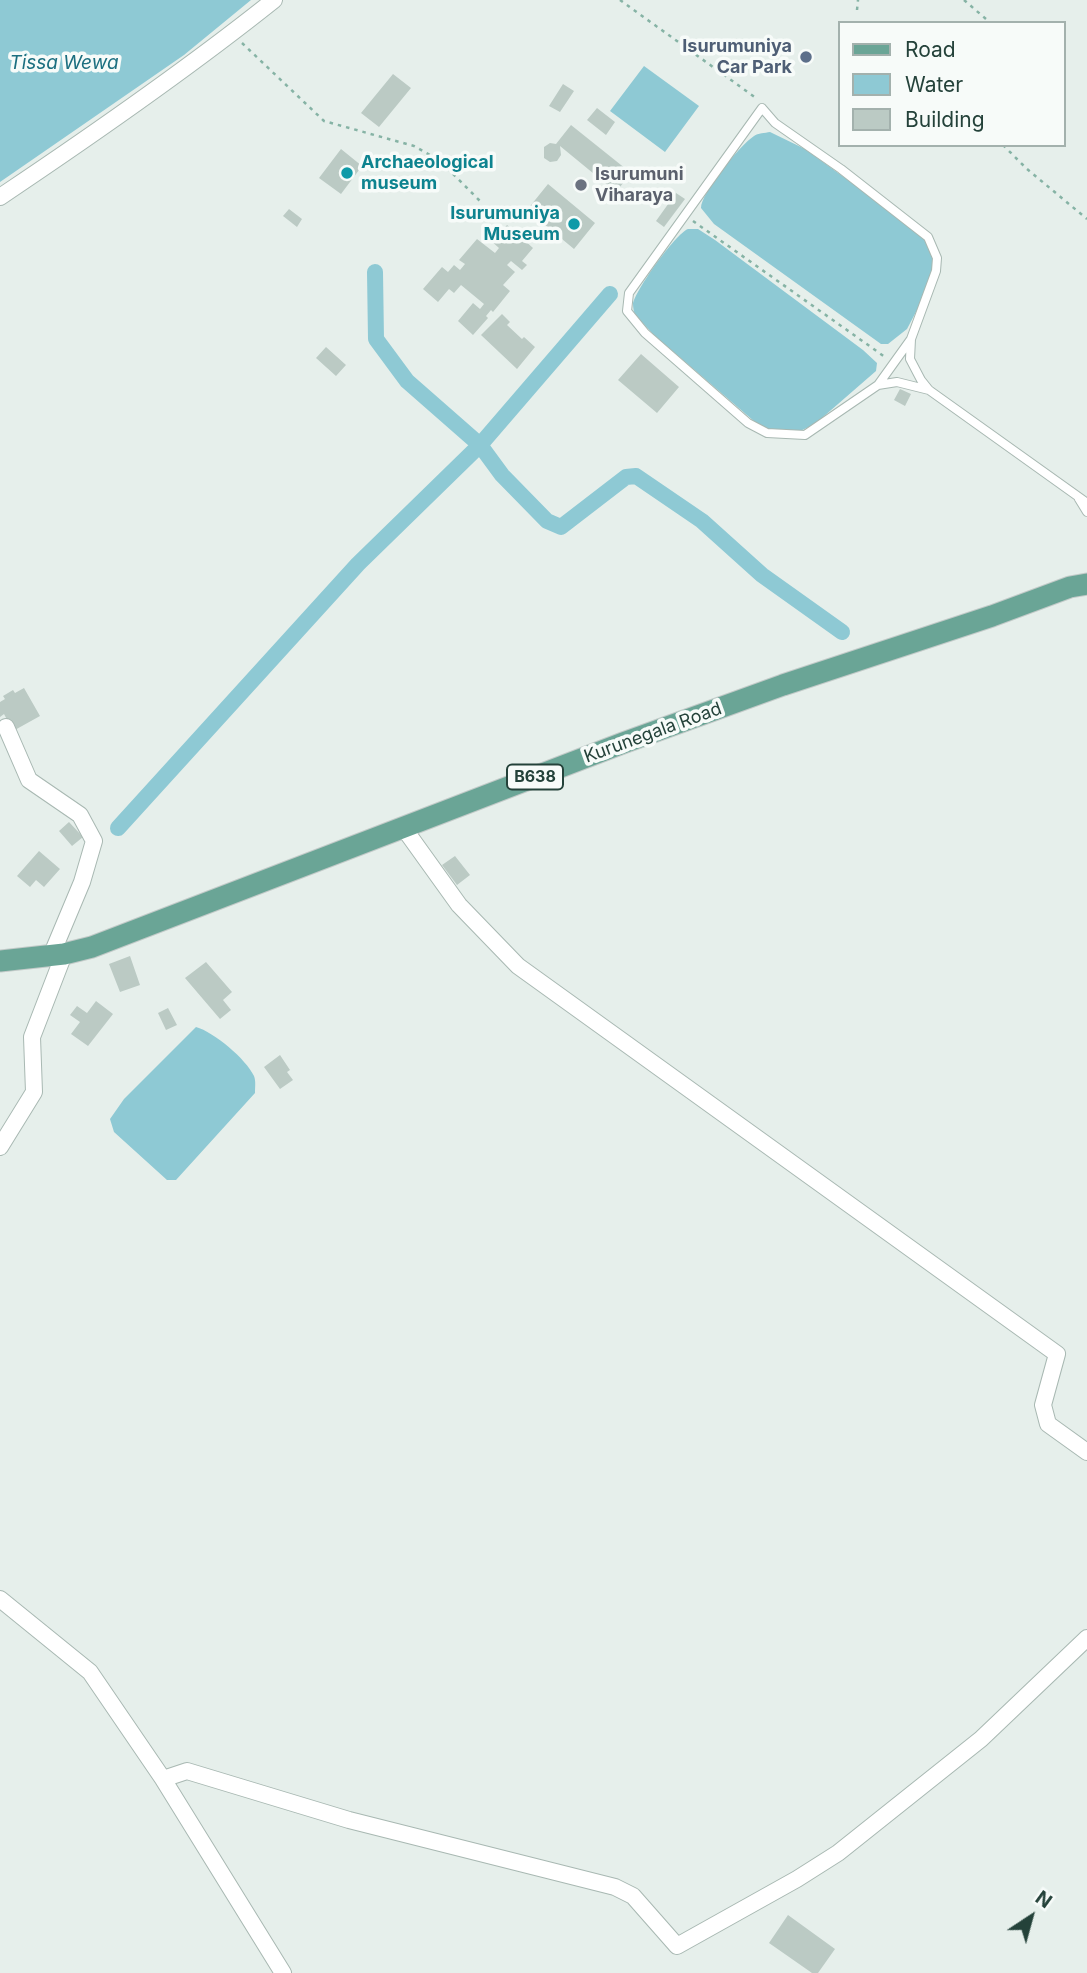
<!DOCTYPE html>
<html>
<head>
<meta charset="utf-8">
<style>
	body { margin:0 }
	#map { position:relative; width:1087px; height:1973px; overflow:hidden; background:#e6efeb; font-family:Inter,sans-serif }
	canvas { display:block }
	.legend { position:absolute; left:838px; top:21px; width:228px; height:126px; box-sizing:border-box; background:#f7fbf9; border:2px solid #a3b1ad; margin:0; padding:9px 12px; list-style:none; font-size:21px; color:#24423a }
	.legend li { display:flex; align-items:center; gap:14px; height:35px }
	.legend b { width:35px; border:2px solid #a3b1ad }
	.north { position:absolute; left:996px; top:1882px; width:70px; height:70px; -webkit-text-stroke:5px #f7fbf9; paint-order:stroke; rotate:36deg; font-size:19px; font-weight:700; line-height:28px; text-align:center; color:#24423a }
	.north::after { content:''; display:block; margin:auto; width:24px; height:32px; background:#24423a; clip-path:polygon(50% 0,100% 100%,50% 72%,0 100%) }
</style>
</head>
<body>
<div id="map">
<canvas width="1087" height="1973"></canvas>
<ul class="legend">
<li><b style="height:9px;background:#6aa596"></b>Road</li>
<li><b style="height:19px;background:#8ec9d4"></b>Water</li>
<li><b style="height:19px;background:#bbcac4"></b>Building</li>
</ul>
<div class="north">N</div>
</div>
<script>
const g = document.querySelector('canvas').getContext('2d');
g.lineJoin = 'round';
function fill(path, color) {
  g.fillStyle = color;
  g.fill(path, 'evenodd');
}
function trace(path, color, width, dash) {
  g.strokeStyle = color;
  g.lineWidth = width;
  g.lineCap = dash ? 'butt' : 'round';
  g.setLineDash(dash || []);
  g.stroke(path);
}
function drawText(font, color, halo, rows, align = 'center') {
  g.font = font + ' Inter,sans-serif';
  g.lineWidth = 7;
  g.setLineDash([]);
  g.textBaseline = 'middle';
  g.strokeStyle = halo;
  g.fillStyle = color;
  for (const [text, x, y, turn = 0] of rows) {
    g.save();
    g.translate(x, y);
    g.rotate((+turn || 0) * Math.PI / 180);
    g.textAlign = isNaN(turn) ? turn : align;
    if (halo) g.strokeText(text, 0, 0);
    g.fillText(text, 0, 0);
    g.restore();
  }
}
const water = new Path2D(`
	M0 0H251L184 55 0 182Z
	M644 66 699 106 665 152 610 111Z
	M770 132 805 149 906 222 927 241 934 259 927 291 907 329 888 344H881L714 224 701 208C701 193 740 145 754 136 758 133 765 133 770 132Z
	M688 229H698L715 240 863 350 877 363 876 371 815 424 796 433 762 428 655 336 635 315C634 312 633 308 633 304 635 291 675 234 688 229Z
	M196 1027C214 1032 246 1059 254 1076 256 1081 255 1087 255 1093L176 1180H167L114 1132 110 1119 124 1099Z`);
const canal = new Path2D(`
	M375 272 376 339 407 381 480 445 502 475 547 521 561 527 626 477 636 476 702 521 762 575 842 632
	M118 828 358 564 480 445 610 294`);
const building = new Path2D(`
	M393 74 411 88 379 127 361 113Z
	M563 84 574 91 560 112 549 106Z
	M597 108 615 122 606 135 587 120Z
	M571 125 631 173 616 192 560 146 561 155 557 161 550 162 544 158V147L550 143 556 144Z
	M341 149 362 166 341 194 319 178Z
	M548 184 595 223 574 249 527 210Z
	M676 193 685 199 664 227 656 221Z
	M289 209 302 219 297 227 283 216Z
	M507 225 516 232 513 236 520 242 523 239 533 248 522 261 527 265 522 270 511 261 507 265 515 272 503 285 510 291 493 312 491 310 486 316 488 318 473 335 458 321 473 303 480 309 484 304 461 285 454 293 449 289 438 302 423 289 442 267 448 272 454 265 460 270 465 264 459 260 477 239 495 253 499 248 489 239 494 232 498 236Z
	M502 314 510 322 507 325 522 339 524 337 535 347 517 369 481 335Z
	M326 347 346 365 336 376 316 358Z
	M641 354 679 387 657 413 618 380Z
	M900 389 911 394 905 406 894 400Z
	M24 688 40 716 13 731 4 714 0 717V702L5 699 3 696 13 690 15 693Z
	M69 822 83 837 72 846 59 831Z
	M39 851 60 869 44 887 36 880 30 887 17 876Z
	M455 856 470 875 457 885 442 865Z
	M130 956 140 985 120 992 109 964Z
	M206 962 232 992 223 1000 231 1010 220 1019 185 978Z
	M96 1001 113 1014 88 1046 71 1034 80 1022 70 1015 77 1006 87 1013Z
	M168 1008 177 1025 166 1030 158 1013Z
	M280 1055 290 1070 287 1072 293 1080 280 1089 264 1067Z
	M788 1915 835 1949 818 1973H812L769 1943Z`);
const path = new Path2D(`
	M620 0 756 98
	M964 0 986 19V23
	M857 10 858 0
	M242 43 324 121 414 146 439 160 482 203
	M1003 145 1027 169 1087 219
	M693 221 885 357`);
const lane = new Path2D(`
	M878 385 911 339
	M929 390 897 382 878 385 805 435 767 433 748 423 645 333 627 311 629 293 762 108 775 123 841 169 928 237 937 258 936 271 911 339 910 359 921 380 929 390 1087 503
	M1079 499 1087 512`);
const street = new Path2D(`
	M0 197C94 134 185 71 274 0
	M6 727 29 780 80 815 94 841 82 882 51 956
	M403 827 459 905 518 966 1057 1354 1043 1405 1048 1424 1087 1452
	M0 1147 34 1092 32 1037 64 954
	M0 1599 90 1672 163 1779 283 1973
	M163 1779 187 1771 349 1820 615 1887 633 1896 677 1946 797 1879 838 1853 981 1739 1087 1638`);
const primary = new Path2D(`
	M0 961 64 954 92 947 623 743 783 685 992 616 1070 587 1087 584`);
const markers = [
	[806,57,7,"#5c6f8a"],
	[347,173,7,"#0f9aa8"],
	[581,185,7,"#6b7280"],
	[574,224,7,"#0f9aa8"]
];
const shields = [
	[535,777,56]
];
const shieldNames = [
	["B638",535,777]
];
const serviceNames = [
	["Isurumuniya",792,47],
	["Car Park",792,68]
];
const cultureNames = [
	["Archaeological",361,163],
	["museum",361,184],
	["Isurumuniya",560,214,"right"],
	["Museum",560,235,"right"]
];
const worshipNames = [
	["Isurumuni",595,175],
	["Viharaya",595,196]
];
const streetNames = [
	["Kurunegala Road",653,733,-20]
];
const waterNames = [
	["Tissa Wewa",64,63]
];
fill(water, '#8ec9d4');
trace(canal, '#8ec9d4', 16);
fill(building, '#bbcac4');
trace(lane, '#a8b8b2', 10);
trace(street, '#a8b8b2', 18);
trace(primary, '#c2cac8', 23);
trace(path, '#86b3a5', 2.5, [3.5, 5]);
trace(lane, '#fff', 8);
trace(street, '#fff', 16);
trace(primary, '#6aa596', 21);
for (const [x, y, r, color] of markers) {
  const dot = new Path2D();
  dot.arc(x, y, r, 0, 2 * Math.PI);
  g.fillStyle = color;
  g.fill(dot);
  trace(dot, '#f7fbf9', 2.5);
}
for (const [x, y, w] of shields) {
  const box = new Path2D();
  box.roundRect(x - w / 2, y - 12.5, w, 25, 5);
  g.fillStyle = '#f7fbf9';
  g.fill(box);
  trace(box, '#24423a', 2);
}
drawText('bold 16px', '#24423a', null, shieldNames);
drawText('bold 18px', '#4e5e75', '#f7fbf9', serviceNames, 'right');
drawText('bold 18px', '#0d838f', '#f7fbf9', cultureNames, 'left');
drawText('bold 18px', '#5b616d', '#f7fbf9', worshipNames, 'left');
drawText('18px', '#24423a', '#f7fbf9', streetNames);
drawText('italic 19px', '#1c6f80', '#f7fbf9', waterNames);
</script>
</body>
</html>
